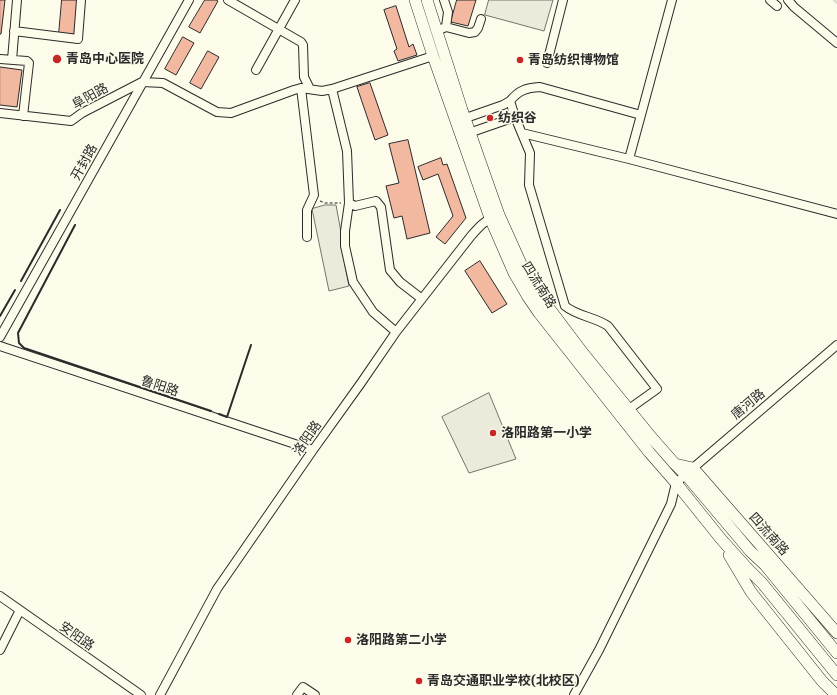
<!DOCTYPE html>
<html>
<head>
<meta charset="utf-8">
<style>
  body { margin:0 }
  canvas { display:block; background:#fdfbea }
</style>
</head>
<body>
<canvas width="837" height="695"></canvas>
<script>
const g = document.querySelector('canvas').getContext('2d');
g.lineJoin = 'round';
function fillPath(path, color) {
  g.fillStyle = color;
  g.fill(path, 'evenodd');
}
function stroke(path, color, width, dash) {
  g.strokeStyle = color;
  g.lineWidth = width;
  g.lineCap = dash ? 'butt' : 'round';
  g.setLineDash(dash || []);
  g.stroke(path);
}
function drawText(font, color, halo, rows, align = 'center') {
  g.font = font + ' "Exo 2","Noto Sans SC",sans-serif';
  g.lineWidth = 3;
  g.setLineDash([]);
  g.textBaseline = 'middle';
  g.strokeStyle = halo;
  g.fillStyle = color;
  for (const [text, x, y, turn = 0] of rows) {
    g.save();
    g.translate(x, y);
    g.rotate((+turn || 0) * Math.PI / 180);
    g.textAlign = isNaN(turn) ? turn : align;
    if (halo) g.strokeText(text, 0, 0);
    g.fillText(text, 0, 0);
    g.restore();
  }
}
const green = new Path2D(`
  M489,393L516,459L469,473L442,417Z`);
const parking = new Path2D(`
  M489,0H553L544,31L485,15Z
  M325,205H336L341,232V244L349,286L329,291L312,209Z`);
const stream = new Path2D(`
  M834,0L837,3`);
const building = new Path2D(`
  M0,0H5L1,34H0Z
  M62,0H79L76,35L59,34Z
  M205,0H216L218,1L200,33L189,27Z
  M457,0H476L468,26L451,22Z
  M396,6L409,47L413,44L417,55L398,61L394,51L397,49L384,10Z
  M183,37L194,43L176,75L165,69Z
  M208,51L219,57L201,89L190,83Z
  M0,67L22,70L17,107L0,105Z
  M370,83L388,135L375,140L357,87Z
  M408,140L430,233L407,239L402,216L394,218L386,186L399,183L389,144Z
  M441,158L443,165L447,164L466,218L445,244L436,237L453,216L438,174L423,180L418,167Z
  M480,261L507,304L492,313L465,271Z`);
const path = new Path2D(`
  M320,201L325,203H341`);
const minor = new Path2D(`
  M228,0L301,42L303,45L304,77L310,89
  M444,0L448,12L446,27
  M770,0L777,6
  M788,0L794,7L837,43
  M14,31L78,39L81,0
  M436,31L446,27L469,33L475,32L478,28L481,19
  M0,59L27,61L29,63L23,116
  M12,60L17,0
  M547,63L563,0
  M256,70L295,0
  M301,88L314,195L307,210V237
  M332,89L347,151L349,203L345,231V246L353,282L373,312L396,332
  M0,113L71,121L82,113L142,82L163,83L217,112L231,113L294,90L301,88L322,91L332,89L433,56
  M460,120L503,105L510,101
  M522,133L629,159L837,214
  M466,134L515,117
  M629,159L641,115
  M349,203L355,206L376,201L381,207L390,270L400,282L422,299
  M0,337L189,0
  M0,346L313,450
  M629,409L657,389L608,326C595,317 577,316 565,306L529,185L530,153L515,117L510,101C519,90 526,88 540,87L641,115L672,0
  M0,596L141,695
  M0,650L20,610
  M160,695L217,589L313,450L361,383L396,332L471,236C478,228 485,220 495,216
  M297,695L303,687L315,695
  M574,695L599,650L671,504L676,483L693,468L837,345`);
const major = new Path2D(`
  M415,0L433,56L490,218L514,273L528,297L539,313L649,452L676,483L721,539L747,568L762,583L837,675
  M427,0L462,110L499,215L522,266L537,292L583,353L652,438L674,463L686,475L750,551L765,565L837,653
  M675,464L693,468L837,633
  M729,555L751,592L822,681L836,695`);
const wall = new Path2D(`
  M75,225L18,333L19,343L24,348L211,411
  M21,281L60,210
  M0,316L15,290
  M219,414L227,417L251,345`);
const markers = [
  [57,59,5,"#c62828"],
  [520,60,4,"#c62828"],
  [490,118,4,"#c62828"],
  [493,433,4,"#c62828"],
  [348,640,4,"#c62828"],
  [419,681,4,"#c62828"]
];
const poiNames = [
  ["青岛中心医院",66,59],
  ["青岛纺织博物馆",528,60],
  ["纺织谷",498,118],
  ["洛阳路第一小学",501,433],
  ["洛阳路第二小学",356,640],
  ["青岛交通职业学校(北校区)",427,681]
];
const streetNames = [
  ["阜阳路",90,96,-29],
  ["开封路",84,162,-61],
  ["四流南路",539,285,58],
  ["鲁阳路",160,386,18],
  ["唐河路",748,404,-40],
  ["洛阳路",307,438,-55],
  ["四流南路",769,534,48],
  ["安阳路",77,636,35]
];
fillPath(green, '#ecebdb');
stroke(green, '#74746e', 1);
fillPath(parking, '#eceadb');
stroke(parking, '#74746e', 1);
stroke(stream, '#d8d7c9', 2);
fillPath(building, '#f2b8a0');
stroke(building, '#2b2b2b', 1);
stroke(minor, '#2b2b2b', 10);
stroke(major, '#2b2b2b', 12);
stroke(path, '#6a6964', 1.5, [3, 2]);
stroke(minor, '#fdfbea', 8);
stroke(major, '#fdfbea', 11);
stroke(wall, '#2b2b2b', 2);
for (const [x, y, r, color] of markers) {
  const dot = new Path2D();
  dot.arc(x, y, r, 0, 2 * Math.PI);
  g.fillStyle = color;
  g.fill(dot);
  stroke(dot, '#fdfbea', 1.5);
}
drawText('bold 13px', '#2b2b2b', '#fdfbea', poiNames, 'left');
drawText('13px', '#2b2b2b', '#fdfbea', streetNames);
</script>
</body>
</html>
